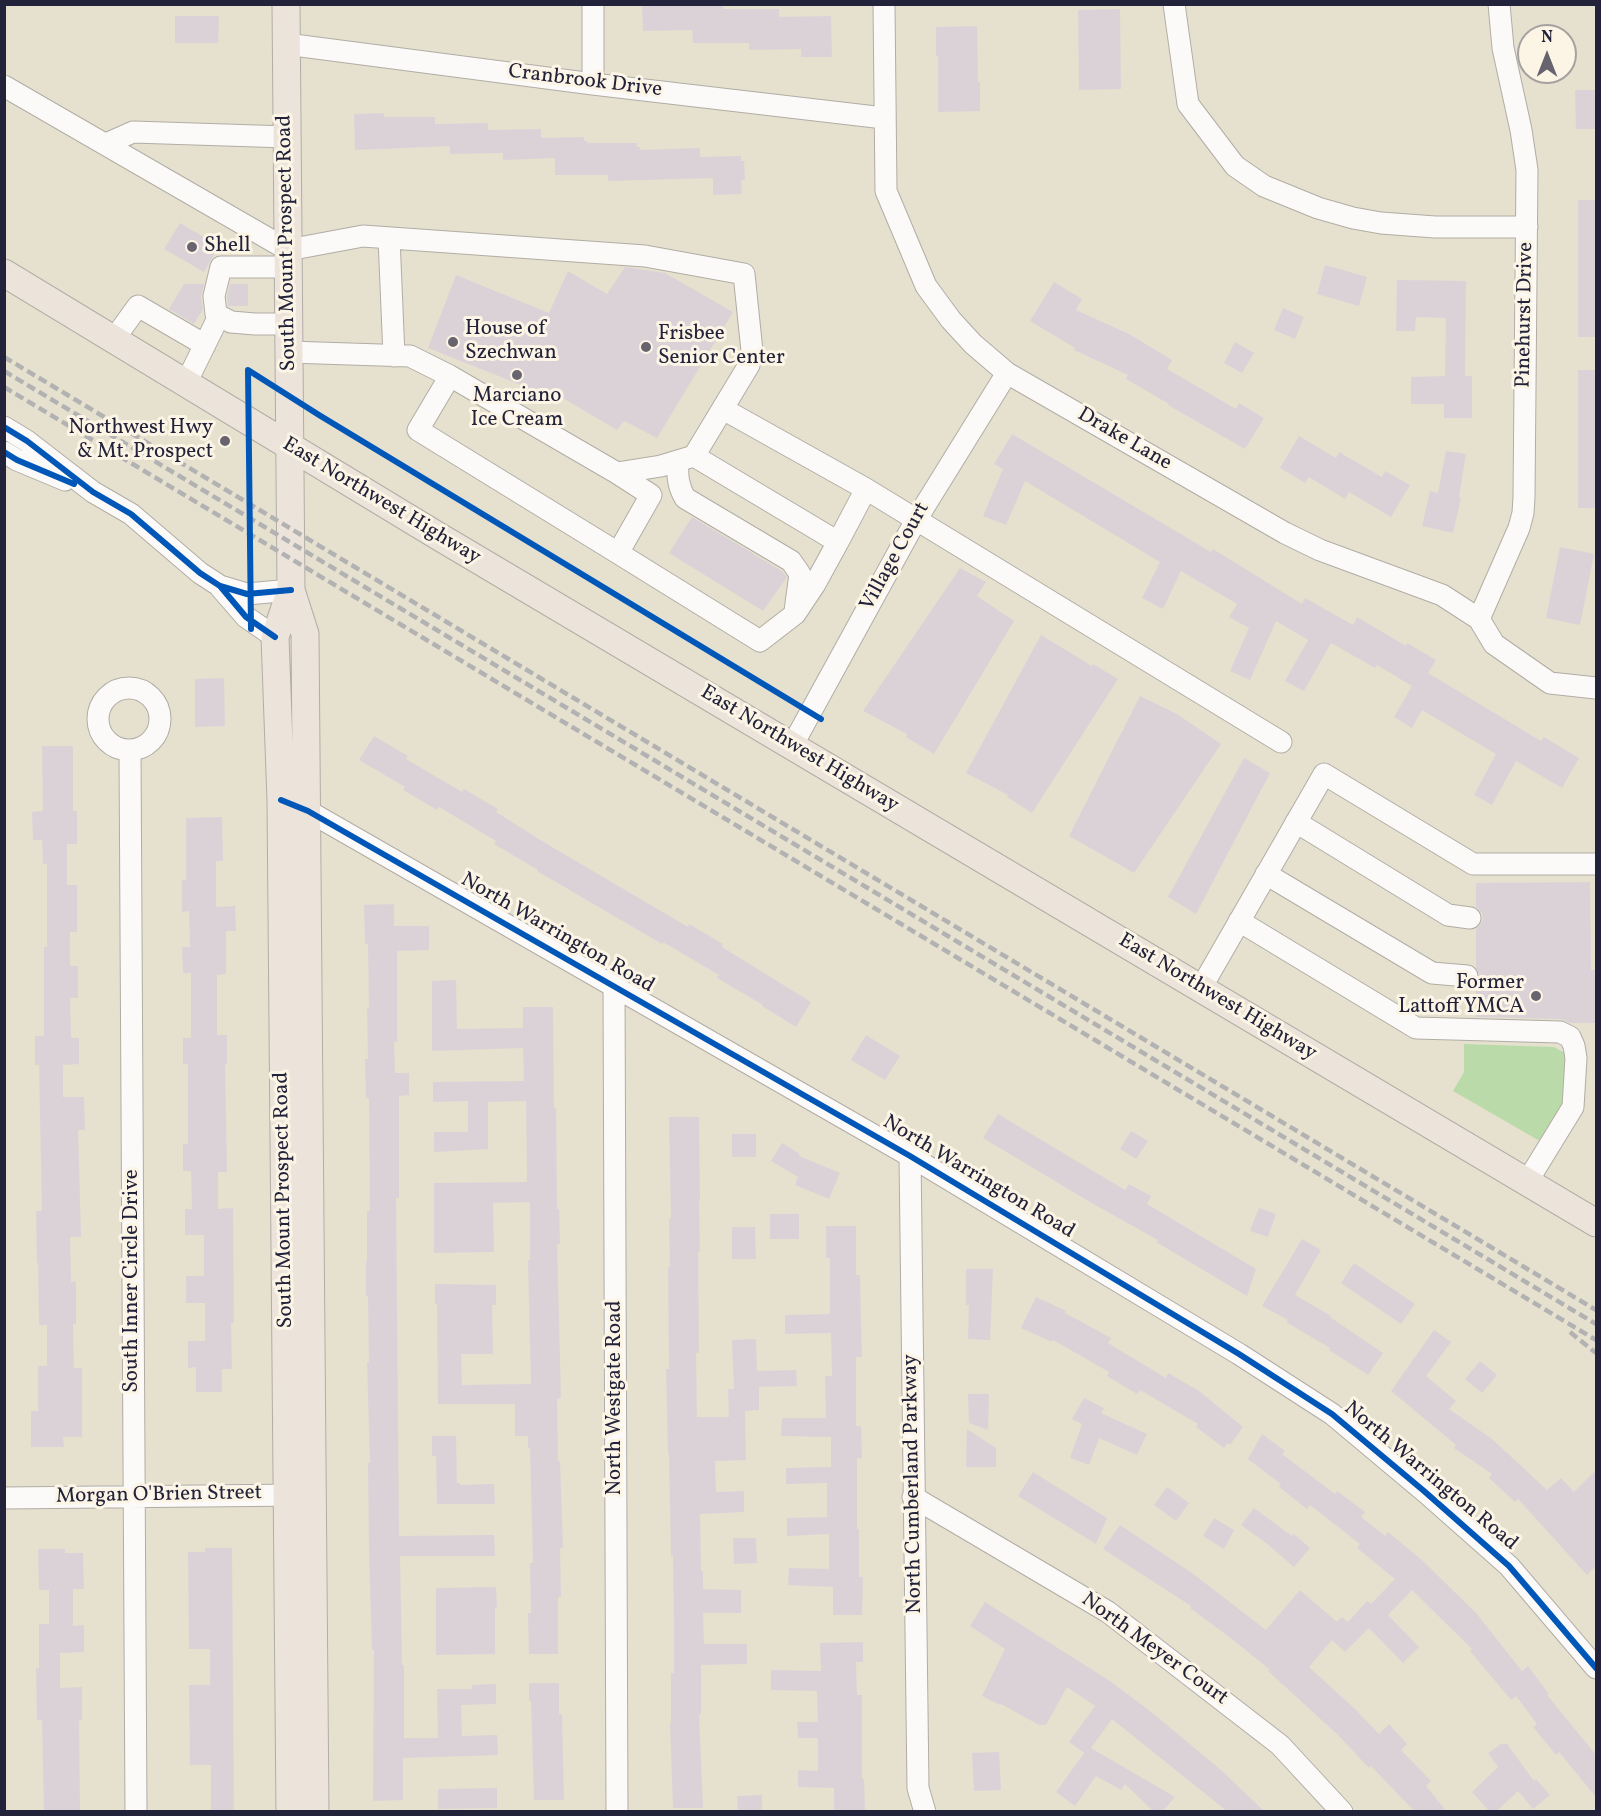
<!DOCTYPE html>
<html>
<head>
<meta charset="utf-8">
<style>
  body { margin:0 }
  #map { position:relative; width:1601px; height:1816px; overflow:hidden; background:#e6e0cf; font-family:Vollkorn,serif }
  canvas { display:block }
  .frame { position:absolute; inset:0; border:6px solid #22223b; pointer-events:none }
  .north { position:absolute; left:1517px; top:24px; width:60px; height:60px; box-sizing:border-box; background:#fcf5e5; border:2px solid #a5a1a1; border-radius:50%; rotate:0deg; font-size:16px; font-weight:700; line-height:24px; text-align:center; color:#22223b }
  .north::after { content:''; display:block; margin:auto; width:21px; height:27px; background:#67646f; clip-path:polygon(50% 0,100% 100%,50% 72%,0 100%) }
</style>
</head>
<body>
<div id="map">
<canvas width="1601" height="1816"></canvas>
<div class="frame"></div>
<div class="north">N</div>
</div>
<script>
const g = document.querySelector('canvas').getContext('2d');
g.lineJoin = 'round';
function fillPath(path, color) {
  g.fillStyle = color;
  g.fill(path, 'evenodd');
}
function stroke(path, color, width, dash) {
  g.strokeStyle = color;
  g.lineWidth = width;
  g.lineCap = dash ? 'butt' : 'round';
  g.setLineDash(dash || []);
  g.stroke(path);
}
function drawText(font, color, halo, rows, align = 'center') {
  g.font = font + ' Vollkorn,serif';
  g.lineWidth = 6;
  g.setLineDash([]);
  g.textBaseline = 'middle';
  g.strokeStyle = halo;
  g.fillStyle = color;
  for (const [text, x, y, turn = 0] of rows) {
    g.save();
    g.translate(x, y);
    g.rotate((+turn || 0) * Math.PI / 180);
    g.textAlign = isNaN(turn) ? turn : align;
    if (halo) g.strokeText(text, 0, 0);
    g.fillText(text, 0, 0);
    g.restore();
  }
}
const green = new Path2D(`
  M1464,1044L1554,1047L1570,1056L1568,1106L1552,1135L1538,1140L1453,1091L1464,1072Z`);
const building = new Path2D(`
  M642,4H723V9H779V17L831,16L832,57H801V49L749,50V43H693L692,30L643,31Z
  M1120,9L1121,89L1079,90L1078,10Z
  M175,16H219L218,43H175Z
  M977,26L978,82H980V111L938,112V56H936V27Z
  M1575,90H1596V129H1576Z
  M384,113V117H435V124L488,123V130L541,129V138L584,137V141H587V143H637V147H640V150L700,148V157L741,156V161H744L745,180H741L742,194L713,195V178L608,181V175H555V158L503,160V153L450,154V146L355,150L354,114Z
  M1578,200H1596V337H1578Z
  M180,223L219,246L204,272L164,249Z
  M1325,265L1367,277L1359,306L1317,294Z
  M625,267L665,273L733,312L657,438L624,421L617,430L556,394L554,398L428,348L456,275L549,313L568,271L607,294Z
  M1397,280L1466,281L1465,376H1472V418H1444V404H1411V377L1445,376L1446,318L1416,317L1415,331H1396Z
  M1054,282L1082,299L1076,310L1129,334L1172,360L1167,369L1236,409L1239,403L1264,418L1245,449L1168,405L1169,404L1126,379L1128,375L1074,350L1075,348L1030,321Z
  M184,284H204L201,297L203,309L194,324L169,309Z
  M230,284H248V306H228L227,297Z
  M1283,308L1304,317L1295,339L1274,330Z
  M1235,342L1254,353L1242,373L1224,363Z
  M1578,370H1596V508H1578Z
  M1012,434L1211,552L1213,549L1302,604L1305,598L1353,625L1357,617L1406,646L1407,643L1436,660L1428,673L1541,741L1544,737L1579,758L1562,788L1516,761L1492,805L1474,795L1496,754L1422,710L1412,728L1394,717L1412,686L1377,665L1375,668L1331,643L1304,691L1285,681L1308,640L1276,621L1250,680L1230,671L1249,628L1229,617L1237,604L1181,571L1163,609L1142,598L1160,562L1025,481L1006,525L983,516L1003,469L994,464Z
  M1299,436L1336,458L1339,452L1382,477L1385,471L1410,485L1391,517L1349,492L1345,499L1309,477L1305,483L1280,468Z
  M1446,451L1466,454L1459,497L1461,498L1453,533L1422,526L1430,491L1438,493Z
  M692,517L782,571L787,577L763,611L669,553Z
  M1560,547L1594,554L1580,625L1546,618Z
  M960,568L986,582L977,596L1014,621L934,754L906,737L907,734L863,711Z
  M1041,635L1092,666L1093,664L1118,679L1032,813L1007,797L1008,795L966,773Z
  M224,678L225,726L195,727V679Z
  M1140,696L1177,714L1221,744L1134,873L1069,836Z
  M374,736L408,756L406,759L462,792L464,789L498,809L496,812L542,841L688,927L689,924L723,944L722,947L811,1002L796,1027L762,1006L763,1005L717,978L719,975L663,942L662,944L537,871L538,870L494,844L496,841L439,807L437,810L403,790L405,787L359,760Z
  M42,746H73V811H77V844H67V885H77V932H70V966H78V998H70L71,1038H79V1064L63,1065V1097H84L85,1130H78L81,1237H70L71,1282L76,1281V1324H73L74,1368H82V1437H63L64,1447H31V1411H38V1366H47V1325H39L38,1263H37L36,1211H42L39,1065H35V1036H44V947H47V864H43L42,840H33L32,812L43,811Z
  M1244,758L1270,773L1196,914L1168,897Z
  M222,817L223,861H216V907L235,906L236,931H226V974L217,975V1035H227V1064H225L227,1172H218V1209L233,1208L234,1323H231L232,1369H222V1392H196V1367L188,1368V1341H205V1303H186V1276H204V1235H185V1209H192L191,1171H183V1144H188V1064H183V1038H191V973H183L182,947H190L189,911L182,912V880H186V818Z
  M1590,882L1591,970H1596V1023H1571L1560,1019L1476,1017V984L1480,976L1476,968V929L1480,925L1483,919L1482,913L1476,907V883Z
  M394,904V926H429V950L397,951V1042H394L395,1073H409V1095L399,1096V1198H396L399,1536L494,1535L495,1556H400L402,1665H404V1738H438L437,1689H472V1685L496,1684V1704L461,1705L462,1736L497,1735L498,1755L403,1758V1800L373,1801L374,1650H372L369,1549L368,1463H370L367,1362H369L368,1296H366V1261H367V1211H370L369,1098H366L365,1059H368L367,1008H369L368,944H365L364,905Z
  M456,980L457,1029L523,1028V1007H553L554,1108H556L557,1209H559L560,1244H557L561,1398L557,1399L558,1461H560L563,1548H560L561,1597H558V1654H529L528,1613H531L530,1563H533L530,1448H528V1436H515V1404H438L437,1304H435V1284L496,1285V1305H492L493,1354H461L462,1385L531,1384L528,1260H530V1202L493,1203L494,1252L434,1253V1183L527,1182L526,1101L488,1102V1149L434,1152V1132H468V1101L433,1102V1082L524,1081L523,1048L432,1051V981Z
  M866,1035L900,1056L885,1080L851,1060Z
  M998,1114L1125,1190L1129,1184L1151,1196L1147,1204L1256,1269L1247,1296L1156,1242L1158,1240L1095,1205L983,1138Z
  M669,1117H699L700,1201H699L700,1252H698L699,1353H696L697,1417H729L728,1389H734L732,1340L756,1339L757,1371L796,1370L797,1386L759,1387V1410L745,1411L746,1460L715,1461L716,1492L744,1491V1512L700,1514L701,1571H703V1589L741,1590V1613H703L704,1644H747V1664L701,1665V1714H699L703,1808H673L670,1723H671V1673H674V1622L673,1556H671L669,1454H668L666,1369H669L668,1267H670L669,1218H671Z
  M1131,1131L1148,1141L1136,1159L1120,1149Z
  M732,1134H756V1157H732Z
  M782,1143L800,1154L799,1156L840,1173L829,1199L795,1185L798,1177L771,1161Z
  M1259,1208L1276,1214L1268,1237L1250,1231Z
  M770,1214H799V1239H770Z
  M826,1226H856V1275H860L861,1325L862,1357H856V1426H861L862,1458H857V1529H859V1577H863L862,1615H833V1587L788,1585L789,1568L829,1569V1534L787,1536V1518L827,1517V1483L786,1484V1468L831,1467V1437L781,1436L782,1418H826L825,1376H832L831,1333L785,1334V1315L830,1314V1258H826Z
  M732,1227H755L756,1259H732Z
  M1302,1239L1321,1250L1295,1295L1331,1316L1330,1317L1383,1353L1368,1375L1329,1350L1330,1348L1286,1322L1288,1320L1262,1306Z
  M1354,1263L1415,1304L1401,1324L1341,1283Z
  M966,1269H993L990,1340L968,1339L969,1305H966Z
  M1036,1297L1066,1311L1065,1313L1111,1338L1108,1343L1166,1378L1168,1373L1199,1391L1243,1427L1230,1445L1228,1443L1224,1448L1196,1427L1198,1424L1140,1390L1137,1394L1107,1376L1109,1372L1053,1340L1052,1342L1021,1328Z
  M1434,1330L1451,1342L1426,1376L1456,1401L1449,1409L1492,1439L1547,1490L1561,1478L1574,1492L1596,1470V1566L1587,1575L1518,1499L1515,1502L1489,1478L1492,1474L1454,1448L1456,1445L1391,1391Z
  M1480,1361L1497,1375L1482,1393L1465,1379Z
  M968,1394H989L988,1430L969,1423Z
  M1084,1398L1104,1408L1101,1413L1147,1434L1137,1455L1099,1438L1089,1465L1070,1458L1082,1424L1072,1419Z
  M967,1429L996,1448V1467H966Z
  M1262,1434L1285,1451L1282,1454L1335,1494L1337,1491L1365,1512L1361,1517L1385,1536L1388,1532L1423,1561L1476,1613L1522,1671L1528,1666L1549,1694L1547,1695L1596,1755V1797L1559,1752L1556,1755L1533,1727L1537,1724L1516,1696L1511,1700L1470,1651L1472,1649L1412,1590L1388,1615L1419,1647L1403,1663L1369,1628L1345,1652L1332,1640L1309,1667L1356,1710L1379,1734L1389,1724L1407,1744L1401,1750L1431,1781L1426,1786L1447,1812H1415L1371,1766L1369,1768L1338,1735L1268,1671L1270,1670L1232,1639L1190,1608L1191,1606L1103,1549L1120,1525L1192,1573L1266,1630L1300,1590L1337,1622L1342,1617L1348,1622L1367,1601L1371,1604L1395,1579L1357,1548L1360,1544L1310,1505L1307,1509L1279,1487L1281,1484L1248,1459Z
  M432,1436H456L457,1483H460V1485L494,1484L495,1504H437L436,1456H432Z
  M1033,1472L1107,1518L1096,1544L1018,1496Z
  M1167,1487L1189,1503L1176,1521L1154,1505Z
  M1254,1508L1292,1536L1294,1534L1310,1548L1294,1567L1266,1543L1241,1525Z
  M1214,1518L1234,1530L1224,1549L1203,1536Z
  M733,1538H756L757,1563L734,1564Z
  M205,1548H232L234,1812H211V1765H190L189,1685H210V1649H189L188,1552H205Z
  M38,1549H65V1553H83L84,1589H73V1626L84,1625V1652L60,1653V1688L82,1687V1720H79L80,1812H44L42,1720H37L36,1668H39V1624H49V1590H39Z
  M496,1587L497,1608H495V1654L436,1655V1588Z
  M985,1602L1110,1681L1150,1711L1221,1770L1265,1812H1228L1112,1719L1091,1748L1175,1797L1162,1812H1154L1125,1784L1121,1790L1096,1776L1075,1806L1056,1792L1084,1753L1069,1742L1095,1706L1067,1687L1046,1725H1039L1001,1704L1000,1705L982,1696L1005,1649L970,1626Z
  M863,1642V1662H856L857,1695H862V1779H864L865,1812H834V1788L798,1787V1770L818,1771V1738H798L797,1722H818L817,1691L771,1690V1670L821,1671L820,1643Z
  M529,1683H559V1714H562L564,1800H534L531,1701H529Z
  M1501,1744H1507L1534,1781L1536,1779L1550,1795L1533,1809L1518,1791L1496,1812H1490L1472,1792L1498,1767L1488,1753Z
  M999,1752L1001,1790L974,1791L972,1753Z
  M497,1788V1808L438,1809V1789Z
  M762,1795V1812H738L737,1796Z`);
const minor = new Path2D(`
  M593,4V84
  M884,4L886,191L926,286L951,320L973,344L1007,373L1285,533L1320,550L1442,595L1479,619L1494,644L1550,683L1596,688
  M1174,4L1188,104L1235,166L1264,186L1318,208L1353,218L1381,223L1435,227H1527
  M286,44L593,84L884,118
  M4,86L288,250L363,236L645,256L744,274L752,351L749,365L694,456L661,466L617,473L450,376L410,356L289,352
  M106,144L133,132L287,137
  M389,238L394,356
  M288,267H221L214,296L216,314L231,322L255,324H289
  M114,339L138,306L205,345
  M450,376L418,430L618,553L651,495L617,473
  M186,383L219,316
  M4,427L27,441L93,492L131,514L200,573L220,586L247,594L291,590
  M4,452L17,460L65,480
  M694,456L838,542L866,489L723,409
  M678,461C677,475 678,486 685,498L791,561L800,574L795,611
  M866,489L1281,742
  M618,553L760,641L795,614L815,584L838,542
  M220,587L246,617L275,637
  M1479,619L1519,528L1523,513L1524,497L1527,170L1521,130L1503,48L1499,4
  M98 719a31 31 0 1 1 62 0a31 31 0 1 1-62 0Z
  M792,746L916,520L1007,373
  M130,751L136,1812
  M294,805L308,811L910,1156L1239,1354L1332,1414L1424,1491L1509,1566L1596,1668
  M1296,822L1448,915L1470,918
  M1266,874L1432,973L1467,976
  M1239,921L1416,1028L1560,1032L1570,1037L1574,1046L1576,1058L1573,1107L1527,1182
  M614,985L617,1812
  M1201,988L1324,774L1473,864H1596
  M910,1156L918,1788L925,1812
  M913,1497L1108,1612L1280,1745L1342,1812
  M4,1498L300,1495`);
const major = new Path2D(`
  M286,4L291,590L305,634L315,1812
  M4,273L438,536L1596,1223
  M290,1812L281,800L275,637L291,590`);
const rail = new Path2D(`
  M4,357L1596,1310
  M4,371L1596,1324
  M4,387L1596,1340
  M1570,1332L1596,1353`);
const cycleway = new Path2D(`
  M4,427L27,441L93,492L131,514L200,573L220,586L247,594L291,590
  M4,452L17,460L74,484
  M220,586L246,617L275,637
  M251,629L248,370L319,415L821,719
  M281,800L308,811L910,1156L1239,1354L1332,1414L1424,1491L1509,1566L1596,1668`);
const markers = [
  [192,247,6,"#67646f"],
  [453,342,6,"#67646f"],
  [646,347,6,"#67646f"],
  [517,375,6,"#67646f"],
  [225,441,6,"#67646f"],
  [1536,996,6,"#67646f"]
];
const streetNames = [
  ["Cranbrook Drive",585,82,7],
  ["South Mount Prospect Road",288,243,-91],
  ["Pinehurst Drive",1526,315,-89],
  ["Drake Lane",1124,440,30],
  ["East Northwest Highway",381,502,31],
  ["Village Court",896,557,-61],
  ["East Northwest Highway",799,750,31],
  ["North Warrington Road",557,934,30],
  ["East Northwest Highway",1217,998,31],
  ["North Warrington Road",978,1178,31],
  ["South Mount Prospect Road",285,1200,-91],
  ["South Inner Circle Drive",133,1281,-90],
  ["North Westgate Road",616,1398,-90],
  ["North Warrington Road",1430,1477,40],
  ["North Cumberland Parkway",914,1484,-91],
  ["Morgan O'Brien Street",159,1496,-1],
  ["North Meyer Court",1154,1650,36]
];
const poiNames = [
  ["Shell",204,247],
  ["House of",465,330],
  ["Szechwan",465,354],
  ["Frisbee",658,335],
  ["Senior Center",658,359],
  ["Marciano",517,397,"center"],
  ["Ice Cream",517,421,"center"],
  ["Northwest Hwy",213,429,"right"],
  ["& Mt. Prospect",213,453,"right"],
  ["Former",1524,984,"right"],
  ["Lattoff YMCA",1524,1008,"right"]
];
fillPath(green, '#bbdaa9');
fillPath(building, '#dbd2d8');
stroke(minor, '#b1ada5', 23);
stroke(major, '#b1ada5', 29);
stroke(minor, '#fbfaf8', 21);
stroke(major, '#ece4db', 27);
stroke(rail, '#b3b2b3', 4.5, [9, 4.5]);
stroke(cycleway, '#0057b8', 6);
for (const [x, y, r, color] of markers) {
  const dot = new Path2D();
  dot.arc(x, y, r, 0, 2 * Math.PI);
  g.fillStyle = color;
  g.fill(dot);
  stroke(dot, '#fcf5e5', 2);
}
drawText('21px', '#22223b', '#fcf5e5', streetNames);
drawText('21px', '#22223b', '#fcf5e5', poiNames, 'left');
</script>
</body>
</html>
